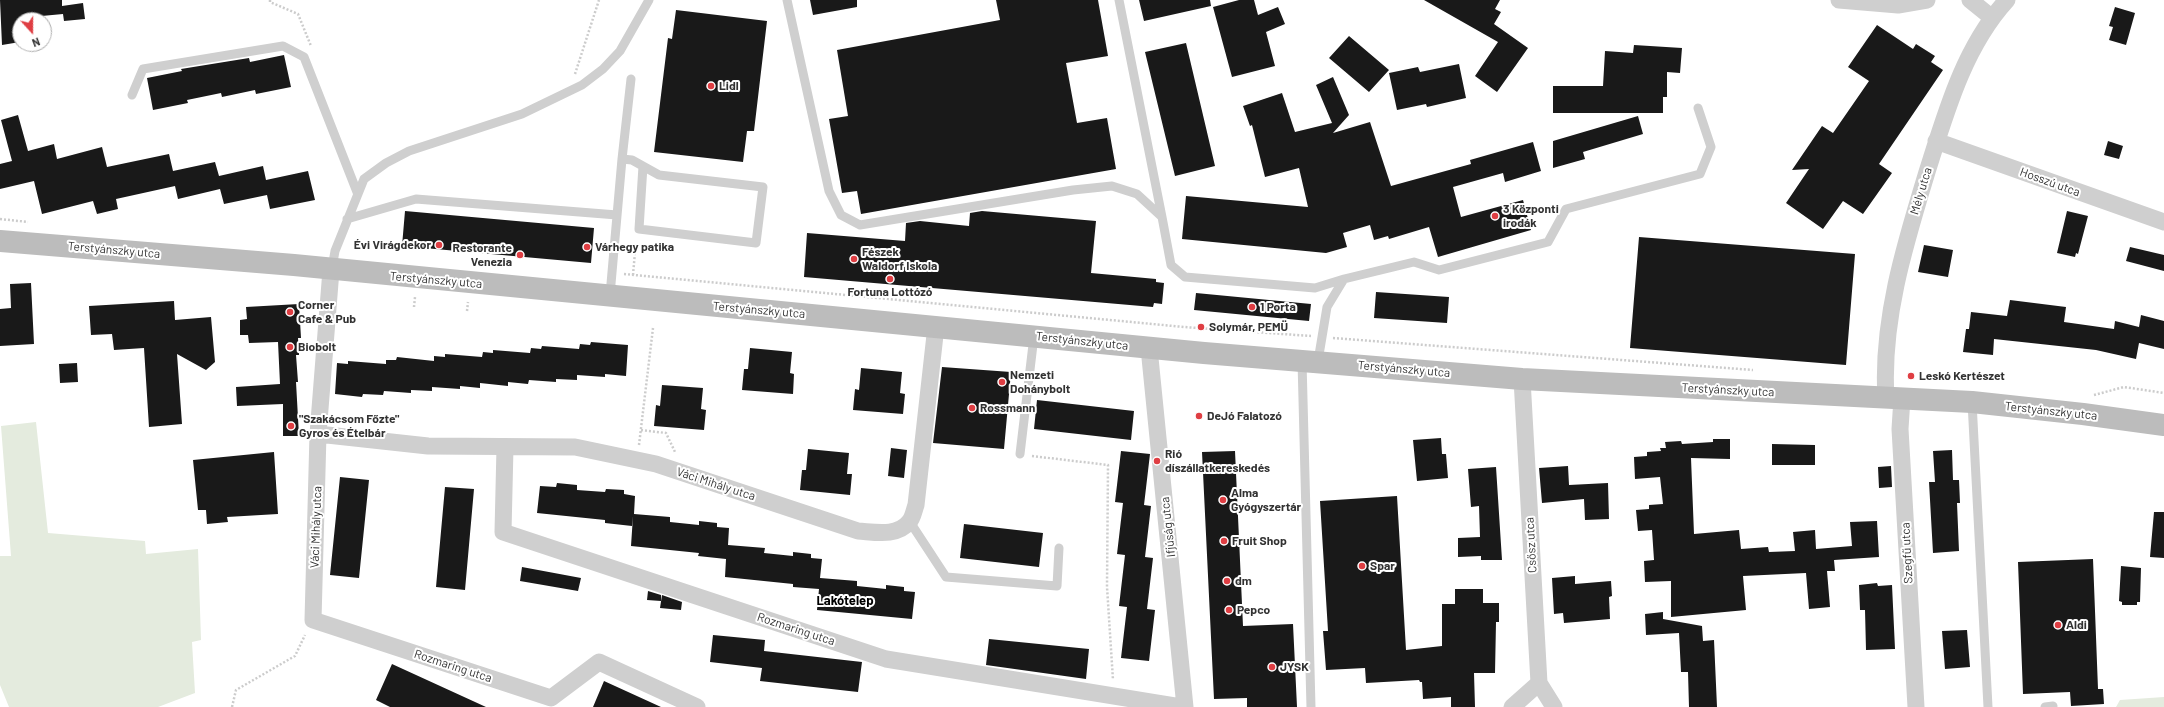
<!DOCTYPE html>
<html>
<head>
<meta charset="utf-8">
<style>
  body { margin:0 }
  #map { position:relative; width:2164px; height:707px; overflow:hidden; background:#fff; font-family:Barlow,sans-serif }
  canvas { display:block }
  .north { position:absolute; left:12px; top:12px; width:40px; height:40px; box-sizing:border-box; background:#fff; border:1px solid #adadad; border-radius:50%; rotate:159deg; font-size:11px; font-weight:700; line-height:16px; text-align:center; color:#323232 }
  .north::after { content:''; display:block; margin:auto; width:14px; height:18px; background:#df3e43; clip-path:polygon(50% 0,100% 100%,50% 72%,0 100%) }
</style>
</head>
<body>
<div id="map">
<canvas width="2164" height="707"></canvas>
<div class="north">N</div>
</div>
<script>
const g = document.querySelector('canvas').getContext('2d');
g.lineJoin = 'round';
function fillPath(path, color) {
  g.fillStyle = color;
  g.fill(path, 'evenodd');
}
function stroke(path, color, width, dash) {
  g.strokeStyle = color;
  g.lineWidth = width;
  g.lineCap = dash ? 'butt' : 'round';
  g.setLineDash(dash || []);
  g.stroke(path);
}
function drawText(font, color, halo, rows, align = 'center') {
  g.font = font + ' Barlow,sans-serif';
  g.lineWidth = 4;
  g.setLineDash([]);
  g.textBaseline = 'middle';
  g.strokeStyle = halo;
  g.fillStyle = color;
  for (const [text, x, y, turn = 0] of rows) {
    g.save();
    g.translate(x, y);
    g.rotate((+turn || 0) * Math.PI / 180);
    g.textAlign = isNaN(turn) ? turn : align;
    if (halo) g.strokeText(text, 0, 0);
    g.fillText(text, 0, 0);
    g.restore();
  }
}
const green = new Path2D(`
  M36,422L48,533L145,541L146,554L198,549L201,640L192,642L195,693L158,707H9L0,685V556H11L1,426Z
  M2164,697V707H2116L2120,700Z`);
const building = new Path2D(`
  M0,0H62V6L83,3L85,19L64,21L63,14L20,18V42L2,45Z
  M810,0H857V7L813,15Z
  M996,0H1098L1108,56L1066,63L1077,123L1107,118L1116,169L861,214L857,191L842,193L829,119L848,116L837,50L1000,20Z
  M1139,0H1210L1211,6L1144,21Z
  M1239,0H1254L1258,15L1278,7L1285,24L1266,32L1275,66L1232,77L1213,7Z
  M1424,0H1500L1495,9L1501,12L1494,24L1528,48L1497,92L1475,76L1498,42Z
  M2115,7L2135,13L2126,45L2109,40L2113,27L2109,26Z
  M676,10L767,21L754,131H747L743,162L654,152L668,38L672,39Z
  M1877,25L1913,49L1916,44L1935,56L1931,62L1943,70L1879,164L1892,173L1863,214L1843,201L1823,229L1786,203L1809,169L1792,170L1822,126L1833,133L1869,81L1848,67Z
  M1349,36L1389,70L1369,92L1329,58Z
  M1186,43L1215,166L1175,176L1145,52Z
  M1634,45L1682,48L1680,73L1667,72V97H1663V113H1553V86H1603L1605,51L1633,53Z
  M284,55L291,87L256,94L255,90L222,97L221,93L187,100L188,103L153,110L147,78L182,71L181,69L249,58L250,62Z
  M1459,64L1466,98L1427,107L1426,104L1397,110L1389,73L1418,67L1420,72Z
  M1333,77L1349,115L1333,133L1370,122L1391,186L1471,164L1470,160L1533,142L1541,171L1505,182L1503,173L1453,187L1461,217L1523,200L1531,230L1438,257L1429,227L1389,239L1388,236L1374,240L1370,225L1343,233L1347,247L1326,253L1182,239L1186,196L1308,207L1299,168L1265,177L1252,125L1250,126L1243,106L1282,93L1295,132L1332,123L1316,85Z
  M18,115L28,151L54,144L57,159L102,147L107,167L169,154L173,171L215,162L219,176L263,166L266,180L308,171L315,200L270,209L267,195L224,204L220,189L178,199L175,186L116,199L118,209L97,214L93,201L42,214L34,181L0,189V164L12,161L1,120Z
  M1638,116L1643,134L1583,152L1585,159L1553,168V141Z
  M2108,141L2123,146L2119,159L2104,155Z
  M405,211L594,228L591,263L402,246Z
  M982,211L1096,221L1091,273L1156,279V282L1164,283L1162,304L1154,303L1153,307L804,277L807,233L905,241L906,223L920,221L969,226L970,213Z
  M2067,211L2088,216L2078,254L2076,253L2075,257L2057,253Z
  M1639,237L1855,254L1846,365L1630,348Z
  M1924,245L1953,250L1948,277L1918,272Z
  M2130,247L2164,255V271L2126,261Z
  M31,283L34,344L0,346V309L11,308L10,284Z
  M1376,292L1449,297L1447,323L1374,318Z
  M1196,293L1311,304L1309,321L1194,310Z
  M2010,300L2066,307L2064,322L2114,329L2115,321L2139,327L2141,315L2164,321V349L2139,343L2136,359L2096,350L1994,339L1993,355L1963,352L1966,329H1969L1971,312L2007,316Z
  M174,301L175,320L211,317L215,362L206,370L177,354L182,424L149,427L144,348L114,350L112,334L91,335L89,306Z
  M299,304L301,338H298L299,355H296L298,382H296L299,436H283V404L237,406L236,387L280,384L278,342L249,343L248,335H240V320L247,319L246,307Z
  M591,342L628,345L626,376L605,374V377L577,375V380L556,379V382L529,380L528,384L508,382V386L480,383V388L460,386V389L432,387V391L411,390V393L384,391L383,395L363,394L362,397L335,394L337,363L348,364V361L386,364V360H396L397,357L434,361V356L445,357V354L482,357L483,352L493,353V350L530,353L531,348L541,349L542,346L579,349L580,344L590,345Z
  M750,348L792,352L790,373L794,374L793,394L742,390L744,369H748Z
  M77,363L78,382L60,383L59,364Z
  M942,367L1011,372L1004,449L933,443Z
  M861,368L902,372L900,393L905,394L903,414L853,410L855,389L859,390Z
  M662,385L703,388L701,409L706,410L704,430L654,426L656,405L660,406Z
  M1037,400L1134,411L1131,440L1034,429Z
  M1441,438L1442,454H1446L1448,478L1417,481L1413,440Z
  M1713,439H1730V459L1691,458L1694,534L1739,530L1741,549L1768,547L1769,552L1795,551L1793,532L1815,530L1816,549L1852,546L1850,522L1877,521L1879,557L1834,560L1835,571H1827L1830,607L1809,609L1806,573L1743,576L1746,610L1671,617V581L1645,582L1644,561L1654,560L1652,530L1638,531L1636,510L1649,509V505L1663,504L1660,477L1635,479L1634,457L1647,456V452L1661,451L1660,448H1666L1665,442L1681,441L1682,444L1713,442Z
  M1772,444L1815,445V465H1772Z
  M891,448L907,450L904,478L888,476Z
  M808,449L849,453L847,474H852L850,495L800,490L802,470H806Z
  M1952,450L1953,480H1959L1960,503H1957L1959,551L1933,553L1929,482H1935L1933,451Z
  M1121,451L1150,454L1144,505L1151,506L1145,557L1153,558L1147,609L1155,610L1149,661L1121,658L1127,607L1119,606L1125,555L1117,554L1123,503L1115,502Z
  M1235,451L1243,626L1293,624L1297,707H1247V698L1214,699L1202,452Z
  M274,452L278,514L227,517L228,522L207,524L206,510H198L193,460Z
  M1568,466L1569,485L1608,483L1609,519L1585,520L1584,499L1542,503L1539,468Z
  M1891,466L1892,487L1879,488L1878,467Z
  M1496,467L1502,560H1481V556L1458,557V538L1480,537L1479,506L1471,507L1468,469Z
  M340,477L369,480L359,578L330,575Z
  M557,483L577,485V490L605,492L606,489L624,490V494L635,496L634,514L670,517V522L699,525V521L717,523V527L729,528L728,545L765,548L764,553L793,556V552L811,554V558L822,559L820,578L857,581V586L886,589V585L904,587V591L915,592L912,619L817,610L819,589L793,587V584L725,577L726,559L698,556L699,553L631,546L633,516L632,526L605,523V520L537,513L540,486L556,487Z
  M445,487L474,489L465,590L436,587Z
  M1397,496L1406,650L1442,646V604H1455V589H1483V603H1499V622H1496L1495,673H1474L1475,707H1451V697L1423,699L1422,682H1420L1419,680L1366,683L1365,668L1326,670L1323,631H1328L1320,501Z
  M2154,512H2164V558L2150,557Z
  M964,524L1043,533L1039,567L960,558Z
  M2093,559L2098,689H2103L2104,704L2071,706L2070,692L2023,694L2018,562Z
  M2121,566L2141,568L2140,602H2137V605H2122V602L2119,601Z
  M522,567L581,578L578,591L520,581Z
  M1575,576V584L1611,581L1612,596L1609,597L1610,619L1564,623L1563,613L1554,614L1552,578Z
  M1877,583L1878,586L1892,585L1895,649L1866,650L1865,610H1860L1859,585Z
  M648,591L661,595V601L647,600Z
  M662,595L682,602L681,610L660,608Z
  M1663,612V619L1702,626L1703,641L1714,640L1717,707H1689L1688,672H1681L1679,633L1646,635L1645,614Z
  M1967,630L1970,667L1945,669L1942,631Z
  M713,635L765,640L764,651L862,662L858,692L760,681L762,668L710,662Z
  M989,639L1089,649L1086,679L986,665Z
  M392,664L486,707H390L376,700Z
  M604,681L661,707H593Z`);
const path = new Path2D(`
  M270,0V2L298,14L311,46
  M575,74L599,0
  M0,219L28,222
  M624,274L1184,327L1311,336
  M633,275L635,252
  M414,307L415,297
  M467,311L468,302
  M1333,338L1753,370
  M2094,395L2124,387L2164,393
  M641,430L666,433L675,452
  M639,445L653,328
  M1032,456L1108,465L1107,587L1113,680
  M232,707L236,690L295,656L305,635`);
const lane = new Path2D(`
  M787,0L829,191L841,215L860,225L1073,190L1112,186L1137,194L1162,217L1171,265L1185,277L1315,288L1344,279L1414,262L1439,270L1548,242L1566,209L1700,174L1711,147L1698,108
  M1119,0L1162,217
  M132,95L143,69L283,46L304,57L357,192
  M622,159L631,79
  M347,219L416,199L617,215
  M332,268L335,251L364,179L386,163L409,151L522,114L582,85L603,69L620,51L649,0
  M610,295L622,159L632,160L659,175L763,187L756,243L639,229L643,166
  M1302,361L1311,707
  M1318,361L1327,307L1344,279
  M1972,402L1988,707
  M1020,454L1034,336
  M910,522L946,577L1057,586L1059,548
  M2045,707L2053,706`);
const street = new Path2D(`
  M1839,0L1898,5L1927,0
  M1970,0L1991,17
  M1936,141L2164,222
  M331,270L318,434L313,620L551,698L599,662L697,707
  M1149,348L1185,707
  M1522,379L1539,683L1554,707
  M1886,398C1881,321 1905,244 1927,172C1946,112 1964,47 2007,0
  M1902,398L1900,429L1916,707
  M318,434L428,446L575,447L656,464L858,531C875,532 897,537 909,522C913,518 914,510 916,505L936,326
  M505,447L503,532L886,659L1181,707
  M1512,707L1539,683`);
const secondary = new Path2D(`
  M0,241L294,265L1204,353L1522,379L1972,402L2083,414L2164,425`);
const markers = [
  [711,86,4,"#df3e43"],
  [1495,216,4,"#df3e43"],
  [439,245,4,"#df3e43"],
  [587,247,4,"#df3e43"],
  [520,255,4,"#df3e43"],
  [854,259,4,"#df3e43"],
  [890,279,4,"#df3e43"],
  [1252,307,4,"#df3e43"],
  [290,312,4,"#df3e43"],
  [1201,327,4,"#df3e43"],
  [290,347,4,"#df3e43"],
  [1911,376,4,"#df3e43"],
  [1002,382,4,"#df3e43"],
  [972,408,4,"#df3e43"],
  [1199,416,4,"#df3e43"],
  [291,426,4,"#df3e43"],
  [1157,461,4,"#df3e43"],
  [1223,500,4,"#df3e43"],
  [1224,541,4,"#df3e43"],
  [1362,566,4,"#df3e43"],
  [1227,581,4,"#df3e43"],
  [1229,610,4,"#df3e43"],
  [2058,625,4,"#df3e43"],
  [1272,667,4,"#df3e43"]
];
const poiNames = [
  ["Lidl",719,86],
  ["3 Központi",1503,209],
  ["irodák",1503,223],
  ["Évi Virágdekor",431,245,"right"],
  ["Várhegy patika",595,247],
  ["Restorante",512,248,"right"],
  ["Venezia",512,262,"right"],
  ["Fészek",862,252],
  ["Waldorf Iskola",862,266],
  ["Fortuna Lottózó",890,292,"center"],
  ["Corner",298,305],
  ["Cafe & Pub",298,319],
  ["1 Porta",1260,307],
  ["Solymár, PEMÜ",1209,327],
  ["Biobolt",298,347],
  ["Nemzeti",1010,375],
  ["Dohánybolt",1010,389],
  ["Leskó Kertészet",1919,376],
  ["Rossmann",980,408],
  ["DeJó Falatozó",1207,416],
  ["\"Szakácsom Főzte\"",299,419],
  ["Gyros és Ételbár",299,433],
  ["Rió",1165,454],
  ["díszállatkereskedés",1165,468],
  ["Alma",1231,493],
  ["Gyógyszertár",1231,507],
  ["Fruit Shop",1232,541],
  ["Spar",1370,566],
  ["dm",1235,581],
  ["Pepco",1237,610],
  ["Aldi",2066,625],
  ["JYSK",1280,667]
];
const streetNames = [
  ["Hosszú utca",2050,182,20],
  ["Mély utca",1921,191,-73],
  ["Terstyánszky utca",114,250,5],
  ["Terstyánszky utca",436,280,5],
  ["Terstyánszky utca",759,310,5],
  ["Terstyánszky utca",1082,341,6],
  ["Terstyánszky utca",1404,369,5],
  ["Terstyánszky utca",1728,390,3],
  ["Terstyánszky utca",2051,411,6],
  ["Váci Mihály utca",716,484,18],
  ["Váci Mihály utca",316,527,-88],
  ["Ifjúság utca",1168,527,-96],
  ["Csősz utca",1531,545,-93],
  ["Szegfű utca",1907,553,-93],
  ["Rozmaring utca",796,629,18],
  ["Rozmaring utca",453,666,18]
];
const neighbourhoodNames = [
  ["Lakótelep",845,601]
];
fillPath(green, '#e4ebde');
fillPath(building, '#191919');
stroke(path, '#ccc', 2.5, [2, 2]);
stroke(lane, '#cfcfcf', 9);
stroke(street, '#cfcfcf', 17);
stroke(secondary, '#bcbcbc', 22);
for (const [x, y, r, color] of markers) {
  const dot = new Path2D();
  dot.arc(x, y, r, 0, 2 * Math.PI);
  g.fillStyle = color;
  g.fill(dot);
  stroke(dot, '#fff', 1.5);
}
drawText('bold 12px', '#323232', '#fff', poiNames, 'left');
drawText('12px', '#323232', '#fff', streetNames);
drawText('bold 13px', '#000', '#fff', neighbourhoodNames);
</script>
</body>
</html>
